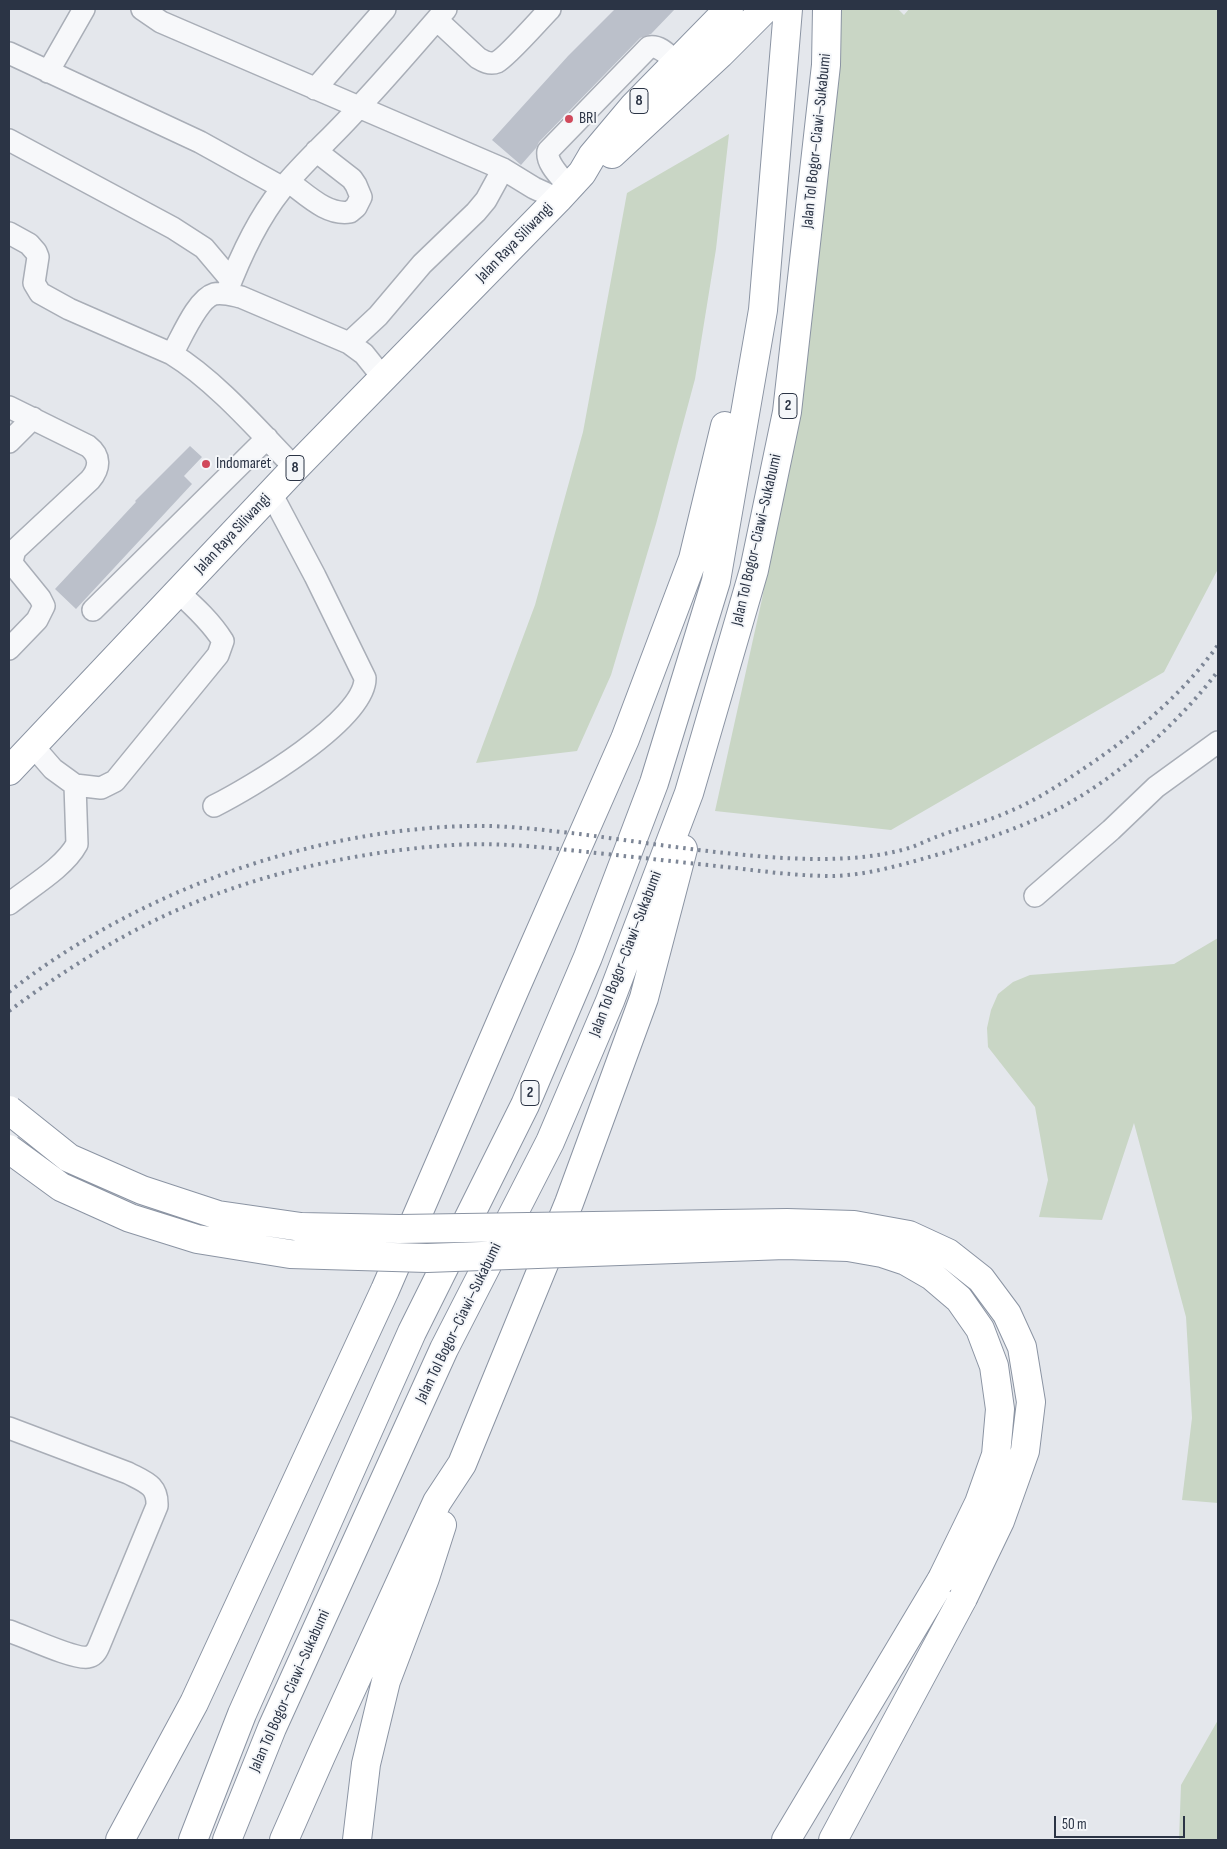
<!DOCTYPE html>
<html>
<head>
<meta charset="utf-8">
<style>
  body { margin:0 }
  #map { position:relative; width:1227px; height:1849px; overflow:hidden; background:#e4e7ec; font-family:"Sofia Sans Condensed",sans-serif }
  canvas { display:block }
  .frame { position:absolute; inset:0; border:10px solid #2b3445; pointer-events:none }
  .scale { position:absolute; left:1054px; top:1816px; width:131px; height:22px; box-sizing:border-box; border:2px solid #2b3445; border-top:0; padding-left:6px; font-size:15px; line-height:18px; white-space:nowrap; color:#2b3445; -webkit-text-stroke:4px #f4f6f9; paint-order:stroke }
</style>
</head>
<body>
<div id="map">
<canvas width="1227" height="1849"></canvas>
<div class="frame"></div>
<div class="scale">50 m</div>
</div>
<script>
const g = document.querySelector('canvas').getContext('2d');
g.lineJoin = 'round';
function fillPath(path, color) {
  g.fillStyle = color;
  g.fill(path, 'evenodd');
}
function stroke(path, color, width, dash) {
  g.strokeStyle = color;
  g.lineWidth = width;
  g.lineCap = dash ? 'butt' : 'round';
  g.setLineDash(dash || []);
  g.stroke(path);
}
function drawText(font, color, halo, rows, align = 'center') {
  g.font = font + ' "Sofia Sans Condensed",sans-serif';
  g.lineWidth = 4;
  g.setLineDash([]);
  g.textBaseline = 'middle';
  g.strokeStyle = halo;
  g.fillStyle = color;
  for (const [text, x, y, turn = 0] of rows) {
    g.save();
    g.translate(x, y);
    g.rotate((+turn || 0) * Math.PI / 180);
    g.textAlign = isNaN(turn) ? turn : align;
    if (halo) g.strokeText(text, 0, 0);
    g.fillText(text, 0, 0);
    g.restore();
  }
}
const green = new Path2D(`
  M839,9H898L904,15L909,9H1218V569L1164,672L891,830L715,811L762,599L793,428L822,231L837,69Z
  M729,134L716,249L695,379L656,524L611,675L577,751L476,763L535,605L583,432L627,193Z
  M1218,938V1503L1182,1500L1192,1418L1186,1317L1134,1123L1102,1220L1039,1217L1048,1180L1035,1107L988,1047L987,1028L991,1010L998,994L1013,982L1030,975L1174,964Z
  M1218,1720V1840H1179L1181,1785Z`);
const building = new Path2D(`
  M615,9H675L651,34L640,38L539,142L536,148L521,165L492,140L568,56Z
  M190,446L202,457L184,476L192,484L76,609L55,589L136,502L135,501Z`);
const minor = new Path2D(`
  M142,9L161,22L503,169L534,188L558,199
  M437,20L478,58C483,61 490,65 497,62C507,57 540,19 550,9
  M9,53L200,142L283,188
  M48,72L84,9
  M315,89L385,9
  M9,140L173,228L204,248L231,280
  M289,182C306,194 327,216 350,212L356,207L361,197L356,185L352,179L316,151
  M569,187C561,177 546,164 548,151L649,47C660,45 668,55 676,62
  M9,233L29,244L36,252L38,257L34,283L40,293L69,309L172,354C216,381 259,431 295,468
  M226,294C240,257 257,220 281,190C305,160 335,135 360,106C390,74 418,41 446,9
  M349,343L378,316L422,264L476,212L486,200L503,169
  M172,354C181,339 197,299 214,294C223,292 232,295 241,297L349,343L364,354L384,379
  M9,407L88,446C101,456 100,468 90,480L15,550L12,561L14,566L40,598L44,606L37,620L9,649
  M9,442L33,418
  M93,610L267,438
  M33,746L53,769L75,785L101,788L115,781L218,655L223,641C211,622 195,607 178,592
  M214,806C248,789 366,720 365,678L315,576L271,493
  M1035,896L1111,830L1156,787L1218,742
  M9,904C30,887 64,868 77,844L75,785
  M9,1428L128,1473C145,1482 158,1485 157,1506L99,1646C97,1651 94,1656 88,1657C75,1660 24,1636 9,1631`);
const trunk = new Path2D(`
  M612,154L720,54L765,9
  M9,771L295,468L558,199L582,173L592,156L634,106L729,9`);
const motorway = new Path2D(`
  M120,1840L194,1703L385,1290L515,989L625,739L693,559L725,426
  M193,1840L242,1714L412,1332L525,1105L588,957L654,783L716,581L763,310L788,9
  M227,1840L272,1728L444,1349L550,1142L610,1001L689,793L754,570L787,412L826,65L827,9
  M284,1840L321,1756L437,1502L462,1464L569,1203L644,998L683,849
  M357,1840L366,1764L386,1681L425,1578L442,1525
  M786,1840L942,1579
  M833,1840L963,1598`);
const rail = new Path2D(`
  M9,992C135,893 307,830 468,826C505,825 543,830 580,834C648,843 716,854 784,858C825,860 869,860 909,848C919,845 929,839 939,836C962,827 986,822 1008,812C1035,801 1059,785 1083,769C1134,735 1182,695 1218,645
  M9,1011C63,971 121,934 184,907C268,871 362,851 453,845C501,842 549,848 597,853C643,858 689,863 735,868C768,872 800,876 833,876C870,875 908,863 943,853C983,840 1023,827 1060,808C1117,778 1179,723 1218,671`);
const motorwayBridge = new Path2D(`
  M9,1110L69,1158L142,1190L218,1215L301,1227L399,1229L787,1223L854,1225L909,1235L948,1253L981,1279L1007,1314L1022,1347L1031,1402L1025,1451L1000,1521L963,1598
  M9,1149L61,1187L130,1218L197,1239L290,1254L427,1258L785,1245L848,1247L882,1253L906,1261L932,1276L959,1299L980,1329L994,1366L1000,1409L996,1455L979,1503L942,1579`);
const markers = [
  [569,119,5,"#d1495b"],
  [206,464,5,"#d1495b"]
];
const shields = [
  [639,101,18],
  [788,406,18],
  [295,468,18],
  [530,1093,18]
];
const shieldNames = [
  ["8",639,101],
  ["2",788,406],
  ["8",295,468],
  ["2",530,1093]
];
const poiNames = [
  ["BRI",579,119],
  ["Indomaret",216,464]
];
const streetNames = [
  ["Jalan Tol Bogor–Ciawi–Sukabumi",817,141,-84],
  ["Jalan Raya Siliwangi",515,243,-46],
  ["Jalan Raya Siliwangi",233,534,-47],
  ["Jalan Tol Bogor–Ciawi–Sukabumi",757,540,-77],
  ["Jalan Tol Bogor–Ciawi–Sukabumi",626,954,-69],
  ["Jalan Tol Bogor–Ciawi–Sukabumi",459,1323,-64],
  ["Jalan Tol Bogor–Ciawi–Sukabumi",290,1691,-66]
];
fillPath(green, '#c9d6c5');
fillPath(building, '#bbc0ca');
stroke(minor, '#a9aeb7', 24);
stroke(trunk, '#8b94a3', 30);
stroke(motorway, '#8b94a3', 30);
stroke(minor, '#f7f8fa', 21);
stroke(trunk, '#fff', 28);
stroke(motorway, '#fff', 28);
stroke(rail, '#7d8696', 4, [2.5, 5]);
stroke(motorwayBridge, '#8b94a3', 30, []);
stroke(motorwayBridge, '#fff', 28);
for (const [x, y, r, color] of markers) {
  const dot = new Path2D();
  dot.arc(x, y, r, 0, 2 * Math.PI);
  g.fillStyle = color;
  g.fill(dot);
  stroke(dot, '#f4f6f9', 2);
}
for (const [x, y, w] of shields) {
  const box = new Path2D();
  box.roundRect(x - w / 2, y - 12.5, w, 25, 4);
  g.fillStyle = '#f4f6f9';
  g.fill(box);
  stroke(box, '#2b3445', 1);
}
drawText('bold 15px', '#2b3445', null, shieldNames);
drawText('16px', '#2b3445', '#f4f6f9', poiNames, 'left');
drawText('16px', '#2b3445', '#f4f6f9', streetNames);
</script>
</body>
</html>
